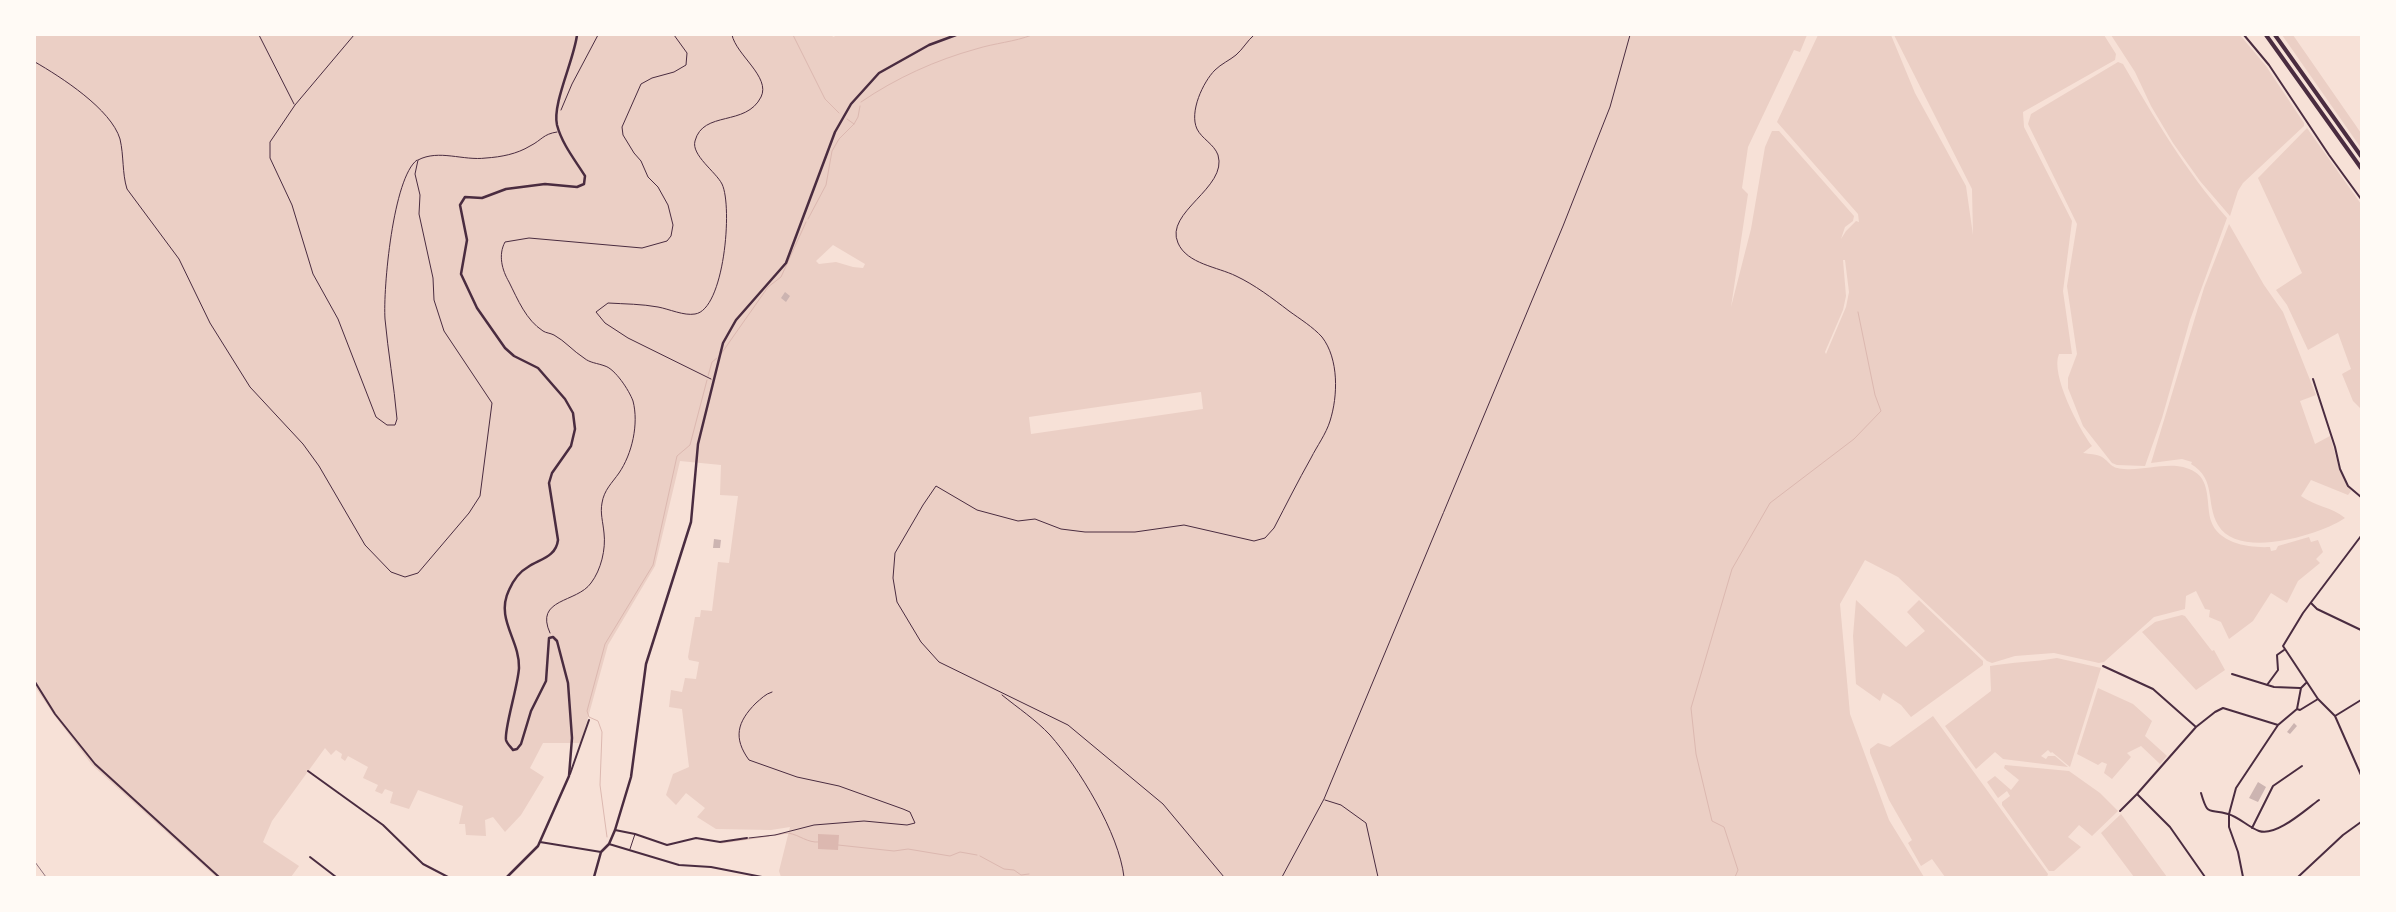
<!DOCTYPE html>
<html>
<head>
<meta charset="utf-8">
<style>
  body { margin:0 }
  #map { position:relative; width:2396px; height:912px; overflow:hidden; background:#f7e1d7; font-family:Literata,serif }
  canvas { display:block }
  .frame { position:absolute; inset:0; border:36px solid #fffaf5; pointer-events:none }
</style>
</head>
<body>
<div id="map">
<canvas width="2396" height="912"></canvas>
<div class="frame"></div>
</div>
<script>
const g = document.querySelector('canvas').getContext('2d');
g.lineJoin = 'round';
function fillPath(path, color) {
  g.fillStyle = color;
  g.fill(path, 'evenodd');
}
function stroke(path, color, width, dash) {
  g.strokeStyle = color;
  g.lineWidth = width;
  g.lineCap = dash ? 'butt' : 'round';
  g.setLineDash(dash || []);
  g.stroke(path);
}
const green = new Path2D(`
  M35,35H832L833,37L838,35H1807L1800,52L1794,50L1748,147L1742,188L1748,194L1731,307L1751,229L1765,147L1772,131H1779L1854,216L1853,221L1845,227L1841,239L1846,231L1856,221L1859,222L1858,214L1777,122L1818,35H1891L1915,93L1966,186L1973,235L1972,189L1894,35H2104L2116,54L2115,60L2023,112L2024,127L2072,221L2063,291L2072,354H2059C2050,374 2079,429 2092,446L2083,453C2089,454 2097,454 2102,457C2112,464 2110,468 2124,469C2148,471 2174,459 2195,472C2211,482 2206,505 2211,521C2219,544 2250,548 2270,547L2271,551L2276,550L2278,546L2309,537L2311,542L2318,540L2323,552L2316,559L2320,563L2298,581L2287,603L2271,593L2253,621L2229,639L2221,622L2209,617L2210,610L2205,609L2196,591L2186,596L2185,609L2154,617L2104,662L2099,663L2054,653L2015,656L1992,663L1987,661L1898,577L1865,560L1840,604L1850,714L1889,820L1924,877H781L779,871L790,827L771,830L716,829L697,817L705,808L686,793L676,805L666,795L673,774L689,767L682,709L669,707L671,690L682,692L685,678L696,679L699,662L689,660L688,657L695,617H700L701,610L712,611L718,562L729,563L738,496L720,495L721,465L680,461L655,566L608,645L581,743H543L530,768L544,777L521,815L505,832L493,817L485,820L486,836L466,835L465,824H459L463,806L418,790L409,809L390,803L393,792L385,789L382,794L375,791L378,785L363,778L368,767L348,756L345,761L341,758L342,754L336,750L331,755L325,748L272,821L263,842L299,866L291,877H216L92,765L54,715L35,687ZM833,245L865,264L863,268L853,267L836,262L819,264L816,261ZM1843,260H1845L1849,292L1846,307L1826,354L1825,352L1843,310L1846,296ZM1201,392L1203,409L1031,434L1029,417Z
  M2111,35H2240L2266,66L2304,123V126L2243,183L2238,191L2230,216L2200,181L2173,143L2151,106L2135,72Z
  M2282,35H2293L2361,133V148Z
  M2118,62L2123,64C2155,119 2185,170 2227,218L2190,320L2162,418L2145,466L2117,465L2112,463L2083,426L2068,388V378L2077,354L2067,286L2077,224L2028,124L2031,114Z
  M2307,128L2361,204V409L2353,401L2342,374L2351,369L2338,333L2308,350L2287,305L2276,290L2302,273L2258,178Z
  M2229,224L2264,285L2283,312L2316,395L2300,401L2315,444L2330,436L2340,471L2351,491L2348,495L2311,480L2301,496C2314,506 2332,507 2345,518C2320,535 2238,560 2218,525C2205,502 2217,480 2191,464L2192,462L2182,459L2151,463L2204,288Z
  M1856,600L1906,647L1925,631L1907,612L1919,600L1983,661V665L1911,717L1901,705L1883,693L1880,701L1856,684L1853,636Z
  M2182,615L2185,616L2212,651L2214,650L2225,670L2196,690L2142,632L2155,622Z
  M2057,658L2101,668L2070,767L2052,752L2051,753L2048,750L2041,756L2046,759L2048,756H2055L2068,767L2003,759L1995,752L1976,769L1945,726L1991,691L1990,666C2012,662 2035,662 2057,658Z
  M2098,688L2133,704L2152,721L2145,736L2167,756L2160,764L2141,746L2127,753L2131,757L2112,779L2104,773L2107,764L2102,762L2098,765L2077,754Z
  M1933,716L2048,874L2047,877H1945L1932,859L1921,866L1908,843L1912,840L1889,800L1870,753V749L1878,743L1890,747Z
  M2005,765L2069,771L2100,793L2118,811L2092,836L2079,825L2068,837L2081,847L2054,871H2049L2002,805V802L2010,796L2007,791L1998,798L1987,782L1995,776L2011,790L2019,780L2004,768Z
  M2121,814L2167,877H2134L2101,833Z`);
const water = new Path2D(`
  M818,834L839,835L838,850L818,849Z`);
const stream = new Path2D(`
  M793,35L825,99L839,113
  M861,102C896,78 936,60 976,49C995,43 1014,42 1032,35
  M847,119L854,124
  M808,219L826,185L832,151L839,139L854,124L858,117L860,106
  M721,354L768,287L781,277L806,222
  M708,376L712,362L717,358
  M775,835C779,835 784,833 788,833C800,835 807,843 819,842
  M607,837L600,785L602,732L598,721L589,717L587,711L605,644L653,565L677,456L690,445L707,380
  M721,843L769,836
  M838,845L894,851L908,849L950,856L960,852L977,855
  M980,856L1004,869L1014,870L1021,875L1029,874
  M1735,877L1738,870L1724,827L1712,821L1696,754L1691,708L1732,569L1770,503L1854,439L1881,411L1875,395L1858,312`);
const building = new Path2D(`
  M785,292L790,296L786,302L781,298Z
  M714,539L721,540L720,548H713Z
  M2294,723L2297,726L2290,734L2287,732Z
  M2258,782L2266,787L2258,802L2249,798Z`);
const path = new Path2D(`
  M259,35L294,104
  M354,35L295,105L270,142V158L292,205L313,274L338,319L376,417L387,425H395L397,419C394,385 388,352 385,319C383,289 393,177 417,160
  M35,62C61,77 111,109 120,139C124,156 122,173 127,189L179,259L210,323L250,387L303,444L319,466L365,545L391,572L405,577L418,573L469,513L480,496L492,403L444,331L434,300L433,278L419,214L420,195L415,174L418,160C439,149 463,161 486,158C501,157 517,154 530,146C542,140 543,134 557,132
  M561,110L572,84L598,35
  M711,379L628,338L605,323L596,312L608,303C625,304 642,304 658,307C669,309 684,316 695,314C724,310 733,207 722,184C716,172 691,155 695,141C703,110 746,127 761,97C771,77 736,55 732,35
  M550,633C534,598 577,603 591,583C601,570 606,549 604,533C603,522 600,513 602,503C604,490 612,483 619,473C632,454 639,424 633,401C629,390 615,369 605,366C597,363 590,363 584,358C573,351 565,341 554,335C550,333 546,333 543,331C526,320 518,300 509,282C502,270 498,255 505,242L529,238L642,248L667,241L671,236L673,225L668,205L658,187L648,177L641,161L634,153L623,135L622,127L641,84L652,78L674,72L686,65L687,53L674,35
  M1002,695C1018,708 1036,720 1050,735C1079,768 1119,833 1124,877
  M1325,800L1341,805L1366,823L1378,877
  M749,838L775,835L814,825L864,821L907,825L915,823L910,812L903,809L839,786L797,777L749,760C733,738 737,722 756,703C761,699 765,694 772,692
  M1224,877L1163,804L1068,725L939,662L921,642L897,602L893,578L895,553L923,505L936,486L977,510L1018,521L1035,519L1061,529L1085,532H1135L1184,525L1254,541L1265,538L1274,528C1286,505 1298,481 1311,458C1317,446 1326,434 1330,421C1338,396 1339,359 1322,337C1313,327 1300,319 1289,311C1272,298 1255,285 1236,276C1218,267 1187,264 1178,243C1164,212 1228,188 1218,155C1214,144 1202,139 1197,129C1189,112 1203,82 1215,70C1221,64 1230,60 1236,55C1243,49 1247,41 1254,35
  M1282,877L1324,799L1563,226L1610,107L1630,35`);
const service = new Path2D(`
  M630,849L635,834`);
const minor = new Path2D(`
  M2244,35L2269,65L2329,155L2361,199
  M2313,379L2335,447L2340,469L2348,486L2361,497
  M2361,536L2303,613L2283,646L2318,699L2335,716L2361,775
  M2311,603L2317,609L2361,630
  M2103,666L2153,689L2196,727L2215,712L2223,708L2278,725
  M2232,674L2274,687L2300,688
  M35,682L55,714L95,764L219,877
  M2267,685L2278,670L2277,655L2284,650
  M2297,709L2300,710L2318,699
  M2335,716L2361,700
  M308,771L383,825L423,864L448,877
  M570,774L589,720
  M2201,793C2208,817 2208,808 2228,814C2239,817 2248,827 2259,831C2276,837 2305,810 2319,800
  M2137,794L2196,727
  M2120,811L2137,794L2170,827L2205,877
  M2252,828L2273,786L2302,766
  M615,830L635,834L667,845L696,838L720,842L747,838
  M540,842L601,852
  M609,844L679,865L711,867L762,877
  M310,857L336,877
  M2243,877L2238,852L2229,827V814L2236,788L2278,725L2297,709L2301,688L2306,683
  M2298,877L2343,835L2361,822`);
const tertiary = new Path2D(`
  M507,877L538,846L569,776L572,738L568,683L557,641L553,637L549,638L546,681L531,711L521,744L517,749L513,750C511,747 507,744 506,740C504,729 518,686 519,668C520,640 495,619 509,590C513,581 519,572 528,567C540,559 556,557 558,540L549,483L552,473L571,446L575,429L573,413L565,399L538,368L514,356L505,348L477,308L461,274L467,240L460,205L465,197L482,198L506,189L545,184L577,187L584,184L585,176C575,160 562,144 557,125C552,104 574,60 577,35
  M594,877L601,852L609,844L615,830L631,777L646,664L691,522L698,444L723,343L736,320L786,263L835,132L851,104L879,73L929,45L956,35`);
const motorway = new Path2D(`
  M2266,35L2361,168
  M2275,35L2361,156`);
const rail = new Path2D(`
  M35,862L46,877`);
fillPath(green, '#ebcfc5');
fillPath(water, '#dcb8b0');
stroke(stream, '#dcb8b0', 1);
fillPath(building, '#ccb4b1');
stroke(path, '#4a2c40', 1);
stroke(service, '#4a2c40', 1);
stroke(minor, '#4a2c40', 2);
stroke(tertiary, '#4a2c40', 2.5);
stroke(motorway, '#4a2c40', 4);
stroke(rail, '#8f747c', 1);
</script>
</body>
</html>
